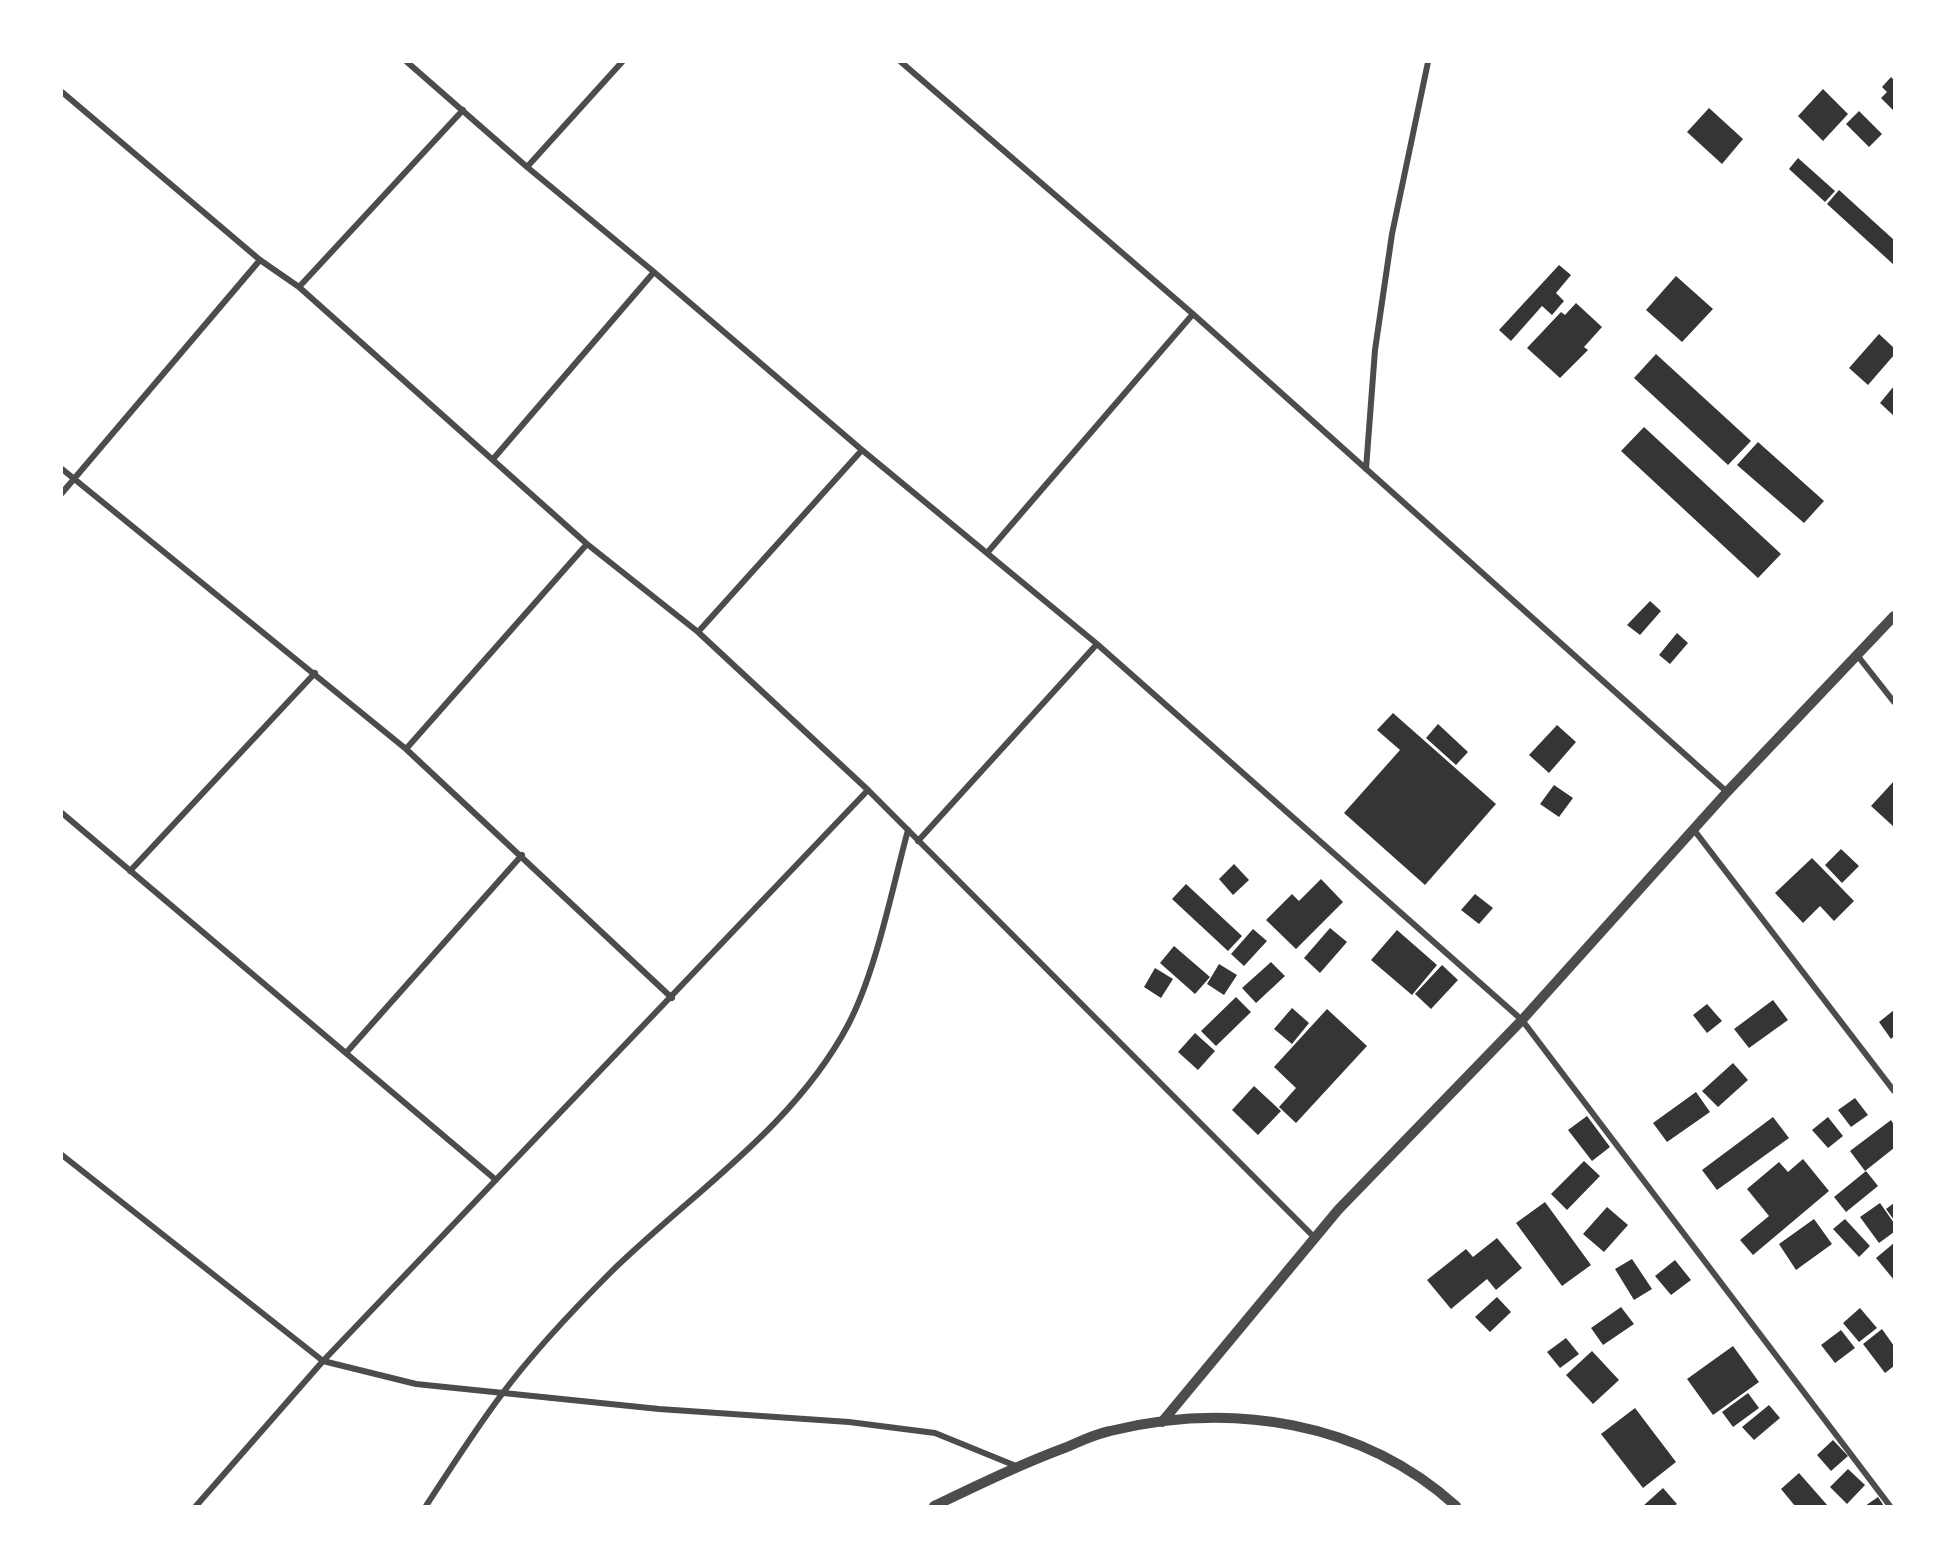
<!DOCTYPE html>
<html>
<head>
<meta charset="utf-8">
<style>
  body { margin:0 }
  #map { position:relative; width:1956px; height:1568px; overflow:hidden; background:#fff; font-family:Quicksand,sans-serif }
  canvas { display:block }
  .frame { position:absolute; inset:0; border:63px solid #fff; pointer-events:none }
</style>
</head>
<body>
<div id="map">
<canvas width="1956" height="1568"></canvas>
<div class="frame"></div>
</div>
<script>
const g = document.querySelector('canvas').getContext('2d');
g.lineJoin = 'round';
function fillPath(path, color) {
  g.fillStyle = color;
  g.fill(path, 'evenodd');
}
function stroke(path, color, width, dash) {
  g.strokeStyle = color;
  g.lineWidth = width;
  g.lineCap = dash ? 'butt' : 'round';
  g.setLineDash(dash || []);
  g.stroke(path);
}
const building = new Path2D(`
  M1891,77L1894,80V111L1881,98L1887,92L1882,87Z
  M1823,89L1848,114L1823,141L1798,116Z
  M1709,108L1743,139L1722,164L1687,132Z
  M1859,111L1882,134L1869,147L1846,124Z
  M1798,158L1835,191L1825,202L1789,169Z
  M1839,190L1894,240V265L1827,204Z
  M1559,265L1571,275L1556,293L1564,301L1552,315L1542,306L1511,341L1499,330Z
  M1676,276L1713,309L1682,342L1646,310Z
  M1576,303L1602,327L1584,347L1588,350L1560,378L1527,348L1561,312L1565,315Z
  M1879,334L1894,348V355L1868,385L1849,368Z
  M1656,354L1751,441L1728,465L1634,378Z
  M1894,386V416L1880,403Z
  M1644,427L1781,554L1758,578L1621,451Z
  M1758,442L1824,501L1804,523L1737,465Z
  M1650,601L1661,611L1640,635L1627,625Z
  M1677,633L1688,643L1670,664L1659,655Z
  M1393,713L1496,804L1425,885L1344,813L1400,750L1377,730Z
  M1438,724L1468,752L1456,765L1426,738Z
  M1557,725L1576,742L1549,773L1529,755Z
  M1894,781V827L1871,806Z
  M1554,785L1573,798L1559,817L1540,804Z
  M1841,849L1859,866L1842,883L1825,865Z
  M1812,858L1854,901L1834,921L1820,906L1803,923L1775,893Z
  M1234,864L1249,880L1233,895L1219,879Z
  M1321,879L1343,902L1296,949L1266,920L1292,894L1299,901Z
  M1186,884L1242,936L1228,951L1172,899Z
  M1475,894L1493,908L1479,924L1461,910Z
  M1330,928L1347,942L1320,973L1304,958Z
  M1253,929L1267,941L1244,966L1231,954Z
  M1397,930L1437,965L1412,995L1371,960Z
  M1174,946L1210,977L1195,994L1160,963Z
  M1271,962L1285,976L1256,1003L1242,988Z
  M1219,964L1237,975L1224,995L1207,984Z
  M1442,965L1458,980L1431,1009L1415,994Z
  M1155,968L1173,979L1161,998L1144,987Z
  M1236,997L1251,1012L1216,1046L1201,1031Z
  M1773,1000L1788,1020L1749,1048L1734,1029Z
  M1707,1004L1722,1021L1707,1033L1693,1015Z
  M1292,1008L1309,1023L1292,1044L1274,1029Z
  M1327,1009L1367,1046L1296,1123L1279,1107L1296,1088L1274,1067Z
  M1894,1010V1036L1891,1039L1879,1022Z
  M1195,1033L1215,1051L1198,1070L1178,1052Z
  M1733,1063L1748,1080L1718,1107L1702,1091Z
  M1254,1086L1281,1111L1258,1135L1232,1110Z
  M1696,1092L1710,1112L1667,1142L1653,1123Z
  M1855,1098L1868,1115L1851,1127L1838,1110Z
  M1587,1116L1610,1147L1592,1161L1568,1130Z
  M1773,1117L1789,1138L1717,1190L1702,1170Z
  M1828,1117L1843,1136L1828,1148L1812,1130Z
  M1891,1120L1894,1125V1148L1865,1171L1850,1151Z
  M1803,1159L1829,1191L1753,1255L1740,1240L1769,1216L1747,1189L1779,1162L1788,1172Z
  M1584,1161L1600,1176L1567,1210L1551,1194Z
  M1866,1171L1878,1186L1846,1212L1834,1197Z
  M1545,1202L1591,1265L1562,1286L1516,1223Z
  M1880,1203L1894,1223V1232L1879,1243L1860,1217Z
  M1894,1203V1220L1886,1209Z
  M1607,1207L1628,1225L1604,1252L1583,1234Z
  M1814,1219L1832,1244L1796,1270L1779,1244Z
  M1845,1219L1870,1246L1859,1257L1833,1229Z
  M1497,1238L1522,1268L1496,1290L1487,1279L1451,1309L1427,1280L1466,1249L1473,1257Z
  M1894,1243V1280L1876,1258Z
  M1632,1259L1652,1289L1634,1300L1615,1269Z
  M1675,1260L1691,1280L1671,1295L1655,1276Z
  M1497,1297L1511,1312L1490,1332L1475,1317Z
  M1621,1307L1634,1324L1603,1345L1591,1328Z
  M1860,1308L1877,1328L1859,1342L1843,1323Z
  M1882,1329L1894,1346V1366L1885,1373L1863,1344Z
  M1841,1330L1855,1348L1835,1363L1821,1345Z
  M1566,1338L1579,1354L1560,1368L1547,1352Z
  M1733,1346L1759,1382L1713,1415L1687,1379Z
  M1592,1351L1619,1380L1593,1404L1566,1375Z
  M1748,1393L1759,1408L1733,1427L1722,1412Z
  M1769,1405L1780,1418L1754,1440L1742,1427Z
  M1635,1408L1676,1462L1643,1488L1601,1434Z
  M1833,1440L1848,1456L1831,1471L1817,1455Z
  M1848,1469L1865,1485L1847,1504L1830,1487Z
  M1799,1473L1828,1506H1795L1781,1489Z
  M1663,1488L1677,1504L1674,1506H1643Z
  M1878,1497L1884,1506H1865Z`);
const minor = new Path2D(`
  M407,62L527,167L654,272L862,450L1097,644L1522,1020L1890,1506
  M901,62L1193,314L1727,792
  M62,92L260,260L299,287L587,544L698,632L868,790L1315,1238
  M527,167L622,62
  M299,287L463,110
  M494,458L654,272
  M62,469L406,749L672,998
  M1366,469L1375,350L1392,234L1428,62
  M62,493L260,260
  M987,553L1193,314
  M698,632L862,450
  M1857,655L1894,702
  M406,749L587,544
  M62,813L496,1180
  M1694,830L1894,1091
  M918,841L1097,644
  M130,871L315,673
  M346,1053L522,855
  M62,1155L323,1361L416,1384L659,1409L849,1422L935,1433L1016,1466
  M196,1506L323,1361L868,790
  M426,1506C450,1469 475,1430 502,1394C534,1351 573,1310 611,1272C692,1193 794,1127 848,1025C876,972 892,889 908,830`);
const tertiary = new Path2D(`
  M1162,1422L1338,1210L1522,1020L1727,792L1894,616
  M934,1506C978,1485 1021,1464 1067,1447C1081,1441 1095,1434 1110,1431C1231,1401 1362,1421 1456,1506`);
fillPath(building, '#353535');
stroke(minor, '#4c4c4c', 6);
stroke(tertiary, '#4c4c4c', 10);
</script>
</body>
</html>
